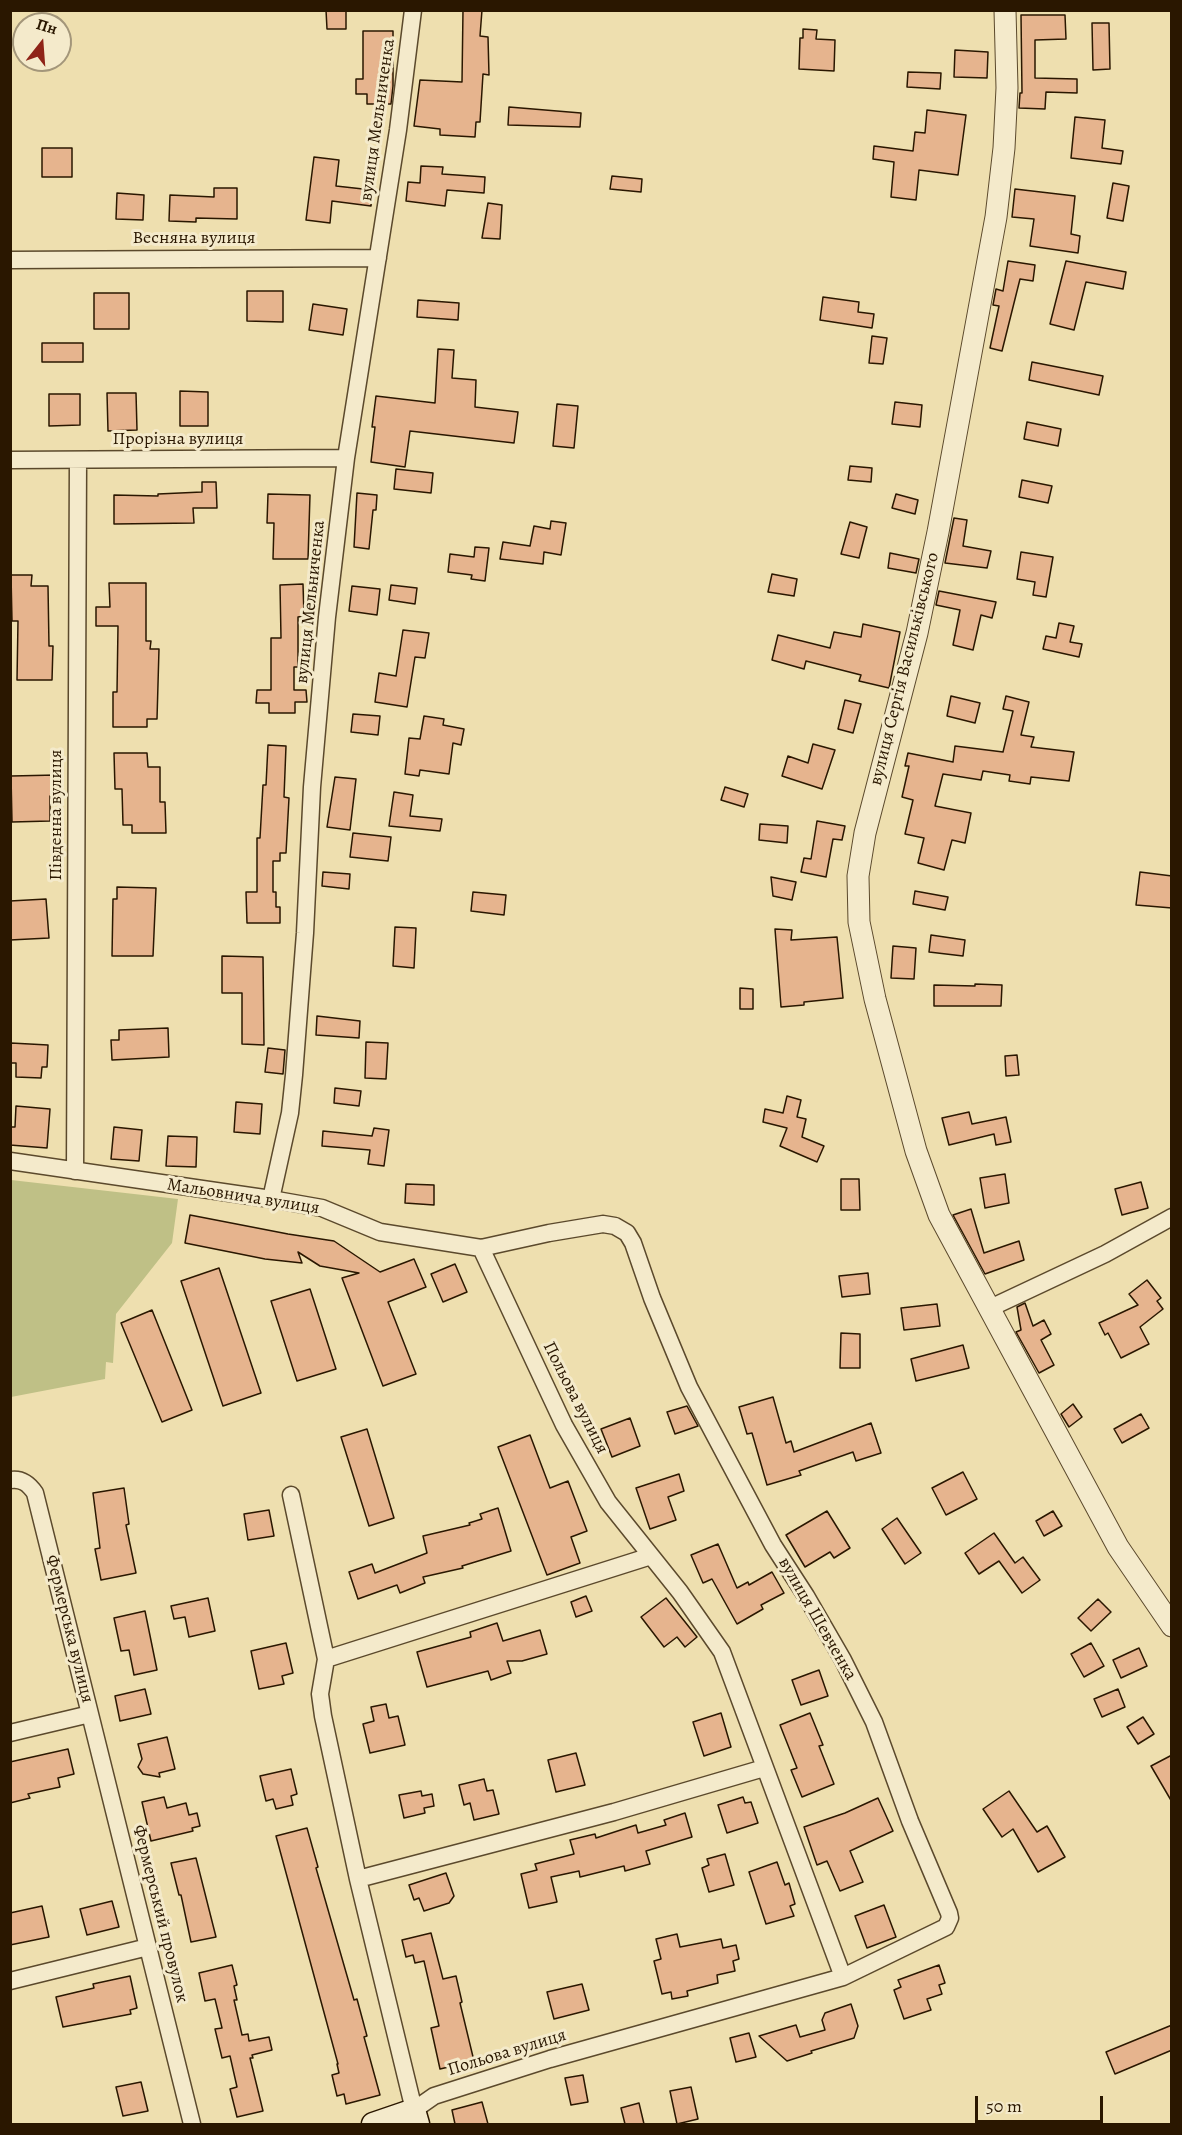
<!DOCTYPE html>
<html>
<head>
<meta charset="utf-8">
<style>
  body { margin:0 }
  #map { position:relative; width:1182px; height:2135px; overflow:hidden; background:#eedfaf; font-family:Alegreya,serif }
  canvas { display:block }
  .frame { position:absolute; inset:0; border:12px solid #2a1700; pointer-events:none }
  .north { position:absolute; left:12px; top:12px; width:60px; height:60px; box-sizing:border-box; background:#f4eacb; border:2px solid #a3967a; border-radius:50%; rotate:17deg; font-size:16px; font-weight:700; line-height:24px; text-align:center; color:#2a1700 }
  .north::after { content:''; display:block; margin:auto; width:21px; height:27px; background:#8f2418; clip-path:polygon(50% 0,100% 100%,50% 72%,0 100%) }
  .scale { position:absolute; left:975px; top:2096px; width:128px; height:27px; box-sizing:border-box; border:3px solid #2a1700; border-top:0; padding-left:8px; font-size:18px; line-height:21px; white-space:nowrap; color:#2a1700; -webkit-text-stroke:4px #f4eacb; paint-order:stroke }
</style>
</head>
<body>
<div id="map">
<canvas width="1182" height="2135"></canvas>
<div class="frame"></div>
<div class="north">Пн</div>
<div class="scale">50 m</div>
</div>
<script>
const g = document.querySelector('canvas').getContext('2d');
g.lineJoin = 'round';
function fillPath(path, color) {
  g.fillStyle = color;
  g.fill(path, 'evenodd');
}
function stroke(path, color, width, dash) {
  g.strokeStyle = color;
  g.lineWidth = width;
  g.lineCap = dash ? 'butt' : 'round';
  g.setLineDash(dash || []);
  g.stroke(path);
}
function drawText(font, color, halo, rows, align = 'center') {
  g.font = font + ' Alegreya,serif';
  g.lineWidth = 6;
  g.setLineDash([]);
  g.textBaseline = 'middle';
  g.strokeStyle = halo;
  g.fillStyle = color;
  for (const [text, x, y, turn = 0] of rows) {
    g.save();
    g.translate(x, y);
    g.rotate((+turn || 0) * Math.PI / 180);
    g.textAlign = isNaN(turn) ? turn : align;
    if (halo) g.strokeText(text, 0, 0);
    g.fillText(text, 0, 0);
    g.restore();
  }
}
const green = new Path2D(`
  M11,1180L178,1199L172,1243L116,1314L113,1363L106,1362L105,1379L11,1397Z`);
const building = new Path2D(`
  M326,10H346V29H327Z
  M463,10H482L480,36L488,37L489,75L483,74L480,122H476L475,137L440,135V129L414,126L420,80L462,82Z
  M1021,15H1065L1066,39L1035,40V78L1077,79V93L1046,92L1045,109L1019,108L1020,93H1022Z
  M1092,23H1109L1110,69L1093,70Z
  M803,29L817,30L816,39L835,40L834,71L799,69L800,38H803Z
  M363,31H393V86L391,104H367V94H356V79H363Z
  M955,50L988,52L987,78L954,77Z
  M908,72L941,73L940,89L907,87Z
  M509,107L581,113L580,127L508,125Z
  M927,110L966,115L958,175L919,170L916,200L891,197L894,162L873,159L874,146L913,151L915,132L925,133Z
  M1075,117L1105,120L1102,148L1123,151L1121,164L1071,158Z
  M42,148H72V177H42Z
  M314,157L339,160L336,186L372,190L371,206L332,201L330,223L306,220Z
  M421,166L443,167L442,174L485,177L484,193L447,190L445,206L406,201L408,182L420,183Z
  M612,176L642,179L641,192L610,189Z
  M1113,183L1129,186L1123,221L1107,218Z
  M214,188H237V219L196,218V222L169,221L170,195L214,197Z
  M1015,189L1075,196L1071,234L1080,236L1078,253L1030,246L1034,219L1012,217Z
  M117,193L144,195L143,220L116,219Z
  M488,203L502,205L500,239L482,238Z
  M1008,261L1035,265L1033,281L1020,279L1002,351L990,348L999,306L993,305L996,289L1003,291Z
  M1066,261L1126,272L1123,289L1086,282L1074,330L1050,324Z
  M247,291H283V322L247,321Z
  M94,293H129V329H94Z
  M823,297L859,302L858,312L874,314L872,328L820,320Z
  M418,300L459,303L458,320L417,317Z
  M313,304L347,309L343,335L309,330Z
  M872,336L887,338L883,364L869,363Z
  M42,343H83V362H42Z
  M438,349L454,350L452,378L476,380L475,407L518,412L514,443L410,431L405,467L371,462L375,427H372L376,396L435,403Z
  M1032,362L1103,376L1099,395L1029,380Z
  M180,391L208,392V426H180Z
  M107,393H136L137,430L108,431Z
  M49,394H80V425L49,426Z
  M895,402L922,405L920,427L892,424Z
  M557,404L578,406L574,448L553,446Z
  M1027,422L1061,429L1058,446L1024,439Z
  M850,466L872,468L871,482L848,480Z
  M396,469L433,473L431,493L394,489Z
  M1022,480L1052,486L1048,503L1019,497Z
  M202,482H216L217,508H193L194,523L114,524V495L158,496V494L202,492Z
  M357,493L377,495L376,510H373L369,549L354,547Z
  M268,494L310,495L308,559H273L274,523H267Z
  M896,494L918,500L915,514L892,508Z
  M954,518L967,520L963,546L991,551L987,568L945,563Z
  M551,521L566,523L561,555L544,552L543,564L500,559L503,542L530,546L534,526L550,529Z
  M850,522L867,527L859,558L841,554Z
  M475,547L489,548L485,581L471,579L472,575L448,572L450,554L474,557Z
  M1021,552L1053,557L1046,597L1033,595L1035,582L1017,579Z
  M890,553L919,559L916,573L888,568Z
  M772,574L797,579L794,596L768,592Z
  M11,575H32L31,586H48L49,646H53L52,680H17L18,621H12Z
  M109,583H146V641H151L150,649H159L157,719H147V727H113V692H117L118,626H96V607H110Z
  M303,584L304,616L298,617V667H294V690H306L307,702H295V713H269V703H256L257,690H271V638H281L280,585Z
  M391,585L417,588L415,604L389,600Z
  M352,586L380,589L377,615L349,611Z
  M939,591L996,602L992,618L981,615L973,650L953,645L960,610L936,605Z
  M1059,623L1074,626L1070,642L1082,644L1079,657L1043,649L1046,636L1056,638Z
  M863,624L900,632L889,688L859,681L861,675L806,661L804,669L772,660L778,635L830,648L834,632L861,637Z
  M403,630L429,633L425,658L415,657L407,707L375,702L379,673L396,676Z
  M951,696L980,703L975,723L947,716Z
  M1006,696L1029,702L1021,735L1034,737L1031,747L1074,752L1069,781L1031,777L1030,784L1009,781L1010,775L983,771L981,780L943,774L935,806L971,813L965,843L952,840L944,870L918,863L924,838L905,834L913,800L902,797L909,766H905L908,753L953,762L955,746L1003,752L1013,711L1003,709Z
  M845,700L861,704L853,733L838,729Z
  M353,714L380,716L378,735L351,732Z
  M424,716L444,719L443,725L464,729L461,745L453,743L449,774L420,770L419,776L405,774L409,738L420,739Z
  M813,744L835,750L822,789L782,776L788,756L808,763Z
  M268,745L286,746L284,797L289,798L286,853H280V861H273V892H276V907H280V923H247L246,892H257V838H260L263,785H266Z
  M114,753H147L148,767H160V802H165L166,833H132V825H123L122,789H115Z
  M57,775L58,796H50V821L12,822L11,776Z
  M335,777L356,779L350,830L327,827Z
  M725,787L748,794L744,807L721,800Z
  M394,792L413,795L410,816L442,819L440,831L389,826Z
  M817,821L845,826L842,840L833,839L826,877L801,872L804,858L811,859Z
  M760,824L788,826L787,843L759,840Z
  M353,833L391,837L388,861L350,857Z
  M323,872L350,874L349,889L322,886Z
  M1140,872L1172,876V908L1136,905Z
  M771,877L796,882L792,900L773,896Z
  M117,887L156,888L153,956H112L113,899H117Z
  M915,891L948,897L945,910L913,904Z
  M473,892L506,895L504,915L471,911Z
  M46,899L49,938L10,940V901Z
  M395,927L416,928L414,968L393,966Z
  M775,929L792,930L791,940L837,937L843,998L804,1002V1005L781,1007Z
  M931,935L965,940L963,956L929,952Z
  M893,946L916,948L914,979L891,978Z
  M222,956L263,957L264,1045L242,1044V993H222Z
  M975,984L1002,985L1001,1006H934V985L975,986Z
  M740,988L753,989V1009H740Z
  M317,1016L360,1021L359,1038L316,1035Z
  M168,1028L169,1057L112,1060L111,1040H119V1030Z
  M366,1042L388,1043L386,1079L365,1078Z
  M11,1043L48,1045L47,1067H42L41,1078L16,1077V1063H11Z
  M268,1048L285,1050L283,1074L265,1072Z
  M1017,1055L1019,1075L1006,1076L1005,1056Z
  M335,1088L361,1091L359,1106L334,1103Z
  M787,1096L801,1100L797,1117L806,1119L802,1137L824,1146L817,1162L780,1146L787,1128L763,1122L765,1109L783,1113Z
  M236,1102L262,1104L260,1134L234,1132Z
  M16,1106L50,1109L47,1148L10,1145V1127H15Z
  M969,1112L972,1124L1006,1117L1011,1142L996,1145L994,1134L949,1145L942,1118Z
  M114,1127L142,1130L139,1161L111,1159Z
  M374,1128L389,1130L384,1166L368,1164L370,1150L322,1146L323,1131L372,1136Z
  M168,1136L197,1137L196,1167L166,1166Z
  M1005,1174L1009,1203L985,1208L980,1178Z
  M841,1179H859L860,1210H841Z
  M1141,1182L1148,1208L1122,1215L1115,1189Z
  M406,1184L434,1185V1205L405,1203Z
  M971,1209L984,1253L1019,1241L1024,1260L985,1274L953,1215Z
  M190,1215L288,1234L334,1241L380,1272L414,1259L426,1287L388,1302L416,1374L383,1386L342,1278L359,1273L320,1266L298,1252L302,1263L265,1259L185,1243Z
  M455,1264L467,1292L443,1302L431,1274Z
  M219,1268L261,1393L223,1406L181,1281Z
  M868,1273L870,1294L842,1297L839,1276Z
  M1147,1280L1161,1298L1157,1301L1163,1309L1140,1327L1149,1344L1121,1358L1108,1333L1105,1335L1099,1323L1138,1305L1129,1294Z
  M310,1289L336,1369L297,1381L271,1301Z
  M1025,1303L1033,1326L1044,1320L1051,1334L1041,1340L1054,1365L1039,1373L1016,1332L1021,1330L1017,1307Z
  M937,1304L940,1326L904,1330L901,1308Z
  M152,1310L192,1410L162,1422L121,1323Z
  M841,1333L860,1334V1368H840Z
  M963,1345L969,1368L916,1381L911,1359Z
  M773,1397L786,1443L791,1441L794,1452L871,1423L881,1453L856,1461L853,1452L799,1471L801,1475L767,1485L752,1433L747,1434L739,1407Z
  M1073,1404L1082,1417L1069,1427L1061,1414Z
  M687,1406L698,1426L675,1434L667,1412Z
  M1141,1414L1149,1428L1122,1443L1114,1429Z
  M630,1418L640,1446L612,1457L601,1429Z
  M367,1429L394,1518L369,1526L341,1437Z
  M530,1435L550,1488L568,1481L587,1531L571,1537L580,1563L547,1575L498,1447Z
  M963,1472L977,1499L946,1515L932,1488Z
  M679,1474L684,1491L668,1497L676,1520L650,1529L636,1488Z
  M124,1488L129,1524L126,1525L136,1573L101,1580L95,1549L100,1548L93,1493Z
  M498,1508L511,1551L462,1566L463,1568L423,1577L425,1583L400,1593L397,1585L358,1599L349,1572L372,1564L375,1573L427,1553L423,1536L470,1525L469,1523L482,1519L480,1514Z
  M269,1510L274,1536L248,1540L244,1514Z
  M827,1511L850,1548L834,1558L830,1552L805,1567L786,1535Z
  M1053,1511L1062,1526L1044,1536L1036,1521Z
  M897,1518L921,1553L905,1564L882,1529Z
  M994,1533L1015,1563L1023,1557L1040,1580L1022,1593L999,1561L979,1574L965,1553Z
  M718,1544L737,1588L748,1582L749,1585L772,1572L784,1593L761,1605L763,1609L737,1624L712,1579L703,1583L691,1555Z
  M586,1596L592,1611L576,1617L571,1602Z
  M208,1598L215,1631L189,1637L185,1617L174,1619L171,1606Z
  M666,1598L697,1637L685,1647L677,1637L664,1647L641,1617Z
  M1098,1599L1111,1612L1091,1631L1078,1618Z
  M145,1611L157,1670L134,1675L129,1650L121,1651L114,1618Z
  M497,1623L503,1641L540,1630L547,1654L522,1661H507L511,1673L491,1680L488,1671L427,1687L417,1652L471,1637L470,1632Z
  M286,1643L293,1673L282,1676L284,1684L259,1689L251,1651Z
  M1091,1643L1104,1666L1084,1677L1071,1654Z
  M1139,1648L1147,1666L1121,1678L1113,1660Z
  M819,1670L828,1696L801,1705L792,1680Z
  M145,1689L151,1714L120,1721L115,1696Z
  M1118,1689L1125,1707L1102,1717L1094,1699Z
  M386,1704L389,1718L398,1716L405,1745L370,1753L363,1724L374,1721L371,1707Z
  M721,1713L731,1747L704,1756L693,1722Z
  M810,1713L823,1745L819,1746L834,1784L802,1797L791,1770L797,1768L780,1725Z
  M1143,1717L1154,1734L1138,1744L1127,1727Z
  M167,1737L175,1769L159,1773L160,1777L143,1774L138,1767L142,1759L138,1744Z
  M68,1749L74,1774L58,1778L60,1787L28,1794L30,1798L10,1803V1762Z
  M576,1753L585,1785L556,1792L548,1760Z
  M1172,1755V1802L1151,1766Z
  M291,1769L297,1794L291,1796L293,1805L276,1809L273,1799L266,1801L260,1776Z
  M484,1779L487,1791L493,1790L499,1814L474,1820L470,1803L464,1805L459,1785Z
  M421,1791L422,1796L432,1794L434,1806L424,1808L425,1813L404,1818L399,1795Z
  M1009,1791L1037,1832L1047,1826L1065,1857L1038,1872L1013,1829L1002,1837L983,1809Z
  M164,1797L167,1808L186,1803L189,1815L197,1813L200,1826L192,1828L193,1831L151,1841L142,1802Z
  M743,1797L745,1803L751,1802L758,1823L727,1833L718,1805Z
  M878,1798L893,1831L850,1851L863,1882L840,1891L827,1861L817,1865L804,1827L845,1813Z
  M685,1813L692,1837L646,1851L650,1864L625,1871L624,1866L580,1877L579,1871L551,1877L557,1902L529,1908L521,1874L537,1870L535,1864L574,1854L570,1840L595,1834L596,1838L636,1825L638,1833L666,1825L664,1820Z
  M307,1828L318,1867L316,1868L354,2000L357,1999L367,2036L364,2037L380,2095L346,2104L344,2094L337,2096L332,2075L339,2073L337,2064H338L276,1836Z
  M725,1854L734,1885L709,1892L702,1868L709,1865L707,1859Z
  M196,1858L216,1937L191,1942L181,1895H179L171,1863Z
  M777,1862L785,1885L789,1883L795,1904L790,1906L794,1916L766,1924L749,1872Z
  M446,1873L454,1896L449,1903L424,1911L419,1898L414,1900L409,1885Z
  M112,1901L119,1927L87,1935L80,1909Z
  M884,1905L896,1937L867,1948L855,1916Z
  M42,1906L49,1937L10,1945V1913Z
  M431,1933L443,1979L456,1976L462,2002L460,2003L474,2061L440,2069L431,2028L439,2026L424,1961L415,1963L413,1955L406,1957L402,1940Z
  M677,1934L680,1947L721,1939L723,1948L736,1945L739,1959L733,1961L735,1971L717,1975L718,1983L687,1991L688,1996L672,1999L671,1992L662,1994L654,1961L661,1959L656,1939Z
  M232,1965L237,1985L234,1986L237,2000H234L242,2035L248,2034L249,2041L269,2037L272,2050L252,2055L253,2058H250L263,2111L237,2117L230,2089L237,2087L230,2056L222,2058L215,2029L222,2028L215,1999L205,2001L199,1973Z
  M939,1965L945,1983L939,1985L942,1994L927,1999L931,2010L904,2019L894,1990L901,1987L898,1980Z
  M130,1976L137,2008L130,2010L131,2014L63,2027L56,1997L94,1988L93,1984Z
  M582,1984L589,2010L554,2019L547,1992Z
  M851,2004L858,2026L854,2038L811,2051L812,2053L787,2061L759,2036L796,2025L800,2037L825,2030L822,2020L825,2013Z
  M1172,2025V2050L1115,2074L1106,2052Z
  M749,2033L756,2057L736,2062L730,2038Z
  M583,2075L588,2102L571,2105L565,2078Z
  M141,2082L148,2111L123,2116L116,2087Z
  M691,2087L698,2119L677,2124L670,2091Z
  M482,2102L488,2124H455L452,2110Z
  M639,2103L644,2124H625L621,2108Z`);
const minor = new Path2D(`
  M10,260L378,258
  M10,460L346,458
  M10,1161L271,1199L322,1208L380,1232L481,1248L549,1233L603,1224L615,1226L627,1233L633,1243L652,1298L689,1387L773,1545L806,1596L843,1660L874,1722L910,1821L949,1913L950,1918L946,1927L843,1977L550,2059L434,2096L414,2110L358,1879L323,1716L320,1694L326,1659L291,1495
  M75,1171L78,460
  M271,1199L290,1113L294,1075L305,933L312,787L327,617L346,458L398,130L413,10
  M481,1248L564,1425L608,1502L680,1592L722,1652L843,1977
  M988,1309L1105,1254L1172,1217
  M10,1480C22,1478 29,1484 35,1493L192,2124
  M326,1659L651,1556
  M10,1733L90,1714
  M358,1879L614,1812L764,1768
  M10,1981L148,1947`);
const tertiary = new Path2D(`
  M1005,10L1007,88L1004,148L996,217L938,532L917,633L865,833L858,876L859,922L875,999L916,1151L939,1215L1118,1547L1172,1626`);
const secondary = new Path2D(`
  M373,2124L414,2110L418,2124`);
const streetNames = [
  ["вулиця Мельниченка",378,120,-82],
  ["Весняна вулиця",194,239],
  ["Прорізна вулиця",178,440],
  ["вулиця Мельниченка",311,602,-84],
  ["вулиця Сергія Васильківського",905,669,-76],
  ["Південна вулиця",57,815,-90],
  ["Мальовнича вулиця",243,1197,9],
  ["Польова вулиця",575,1398,63],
  ["вулиця Шевченка",817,1619,60],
  ["Фермерська вулиця",69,1629,76],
  ["Фермерський провулок",160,1914,76],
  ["Польова вулиця",507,2053,-17]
];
fillPath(green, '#bfc086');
fillPath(building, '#e6b48e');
stroke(building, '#2a1700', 1.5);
stroke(minor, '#5b492c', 19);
stroke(tertiary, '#5b492c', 23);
stroke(secondary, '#2a1700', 25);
stroke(minor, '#f4eacb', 16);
stroke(tertiary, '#f4eacb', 21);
stroke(secondary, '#f4eacb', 22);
drawText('18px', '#2a1700', '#f4eacb', streetNames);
</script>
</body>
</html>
